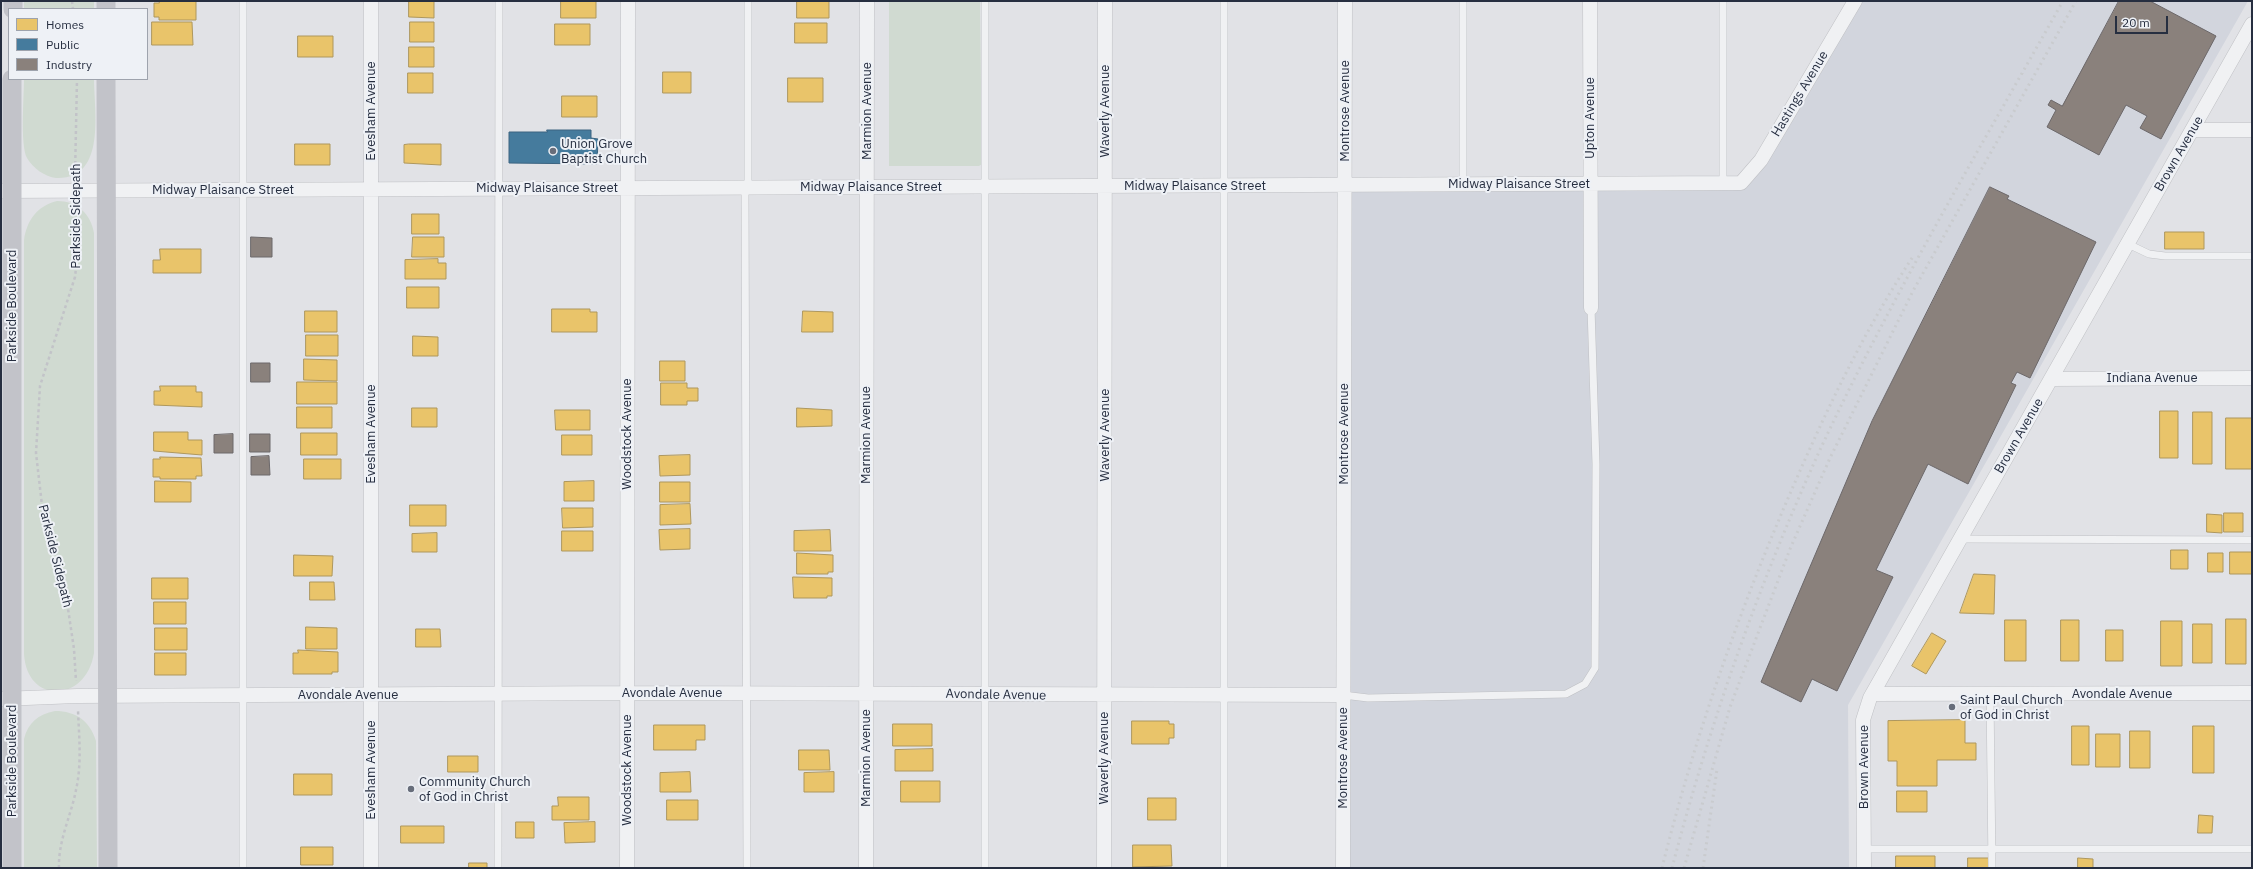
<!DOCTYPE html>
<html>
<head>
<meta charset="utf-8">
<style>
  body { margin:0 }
  #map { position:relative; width:2253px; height:869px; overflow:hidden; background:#e1e2e6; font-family:"IBM Plex Sans",sans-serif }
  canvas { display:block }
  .frame { position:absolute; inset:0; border:2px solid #262e40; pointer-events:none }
  .legend { position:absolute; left:8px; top:8px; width:140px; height:72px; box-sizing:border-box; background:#eef1f6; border:1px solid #9ea3ad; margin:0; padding:5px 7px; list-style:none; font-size:12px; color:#262e40 }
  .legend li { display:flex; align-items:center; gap:8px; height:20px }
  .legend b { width:20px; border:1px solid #9ea3ad }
  .scale { position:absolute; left:2115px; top:16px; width:53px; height:18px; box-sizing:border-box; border:2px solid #262e40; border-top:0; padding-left:5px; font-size:12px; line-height:14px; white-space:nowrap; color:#262e40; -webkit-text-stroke:3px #eef1f6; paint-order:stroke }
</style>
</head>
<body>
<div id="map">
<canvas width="2253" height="869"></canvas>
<div class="frame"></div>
<ul class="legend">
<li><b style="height:11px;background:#e9c46a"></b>Homes</li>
<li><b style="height:11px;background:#457b9d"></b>Public</li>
<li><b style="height:11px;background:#8a817c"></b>Industry</li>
</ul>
<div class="scale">20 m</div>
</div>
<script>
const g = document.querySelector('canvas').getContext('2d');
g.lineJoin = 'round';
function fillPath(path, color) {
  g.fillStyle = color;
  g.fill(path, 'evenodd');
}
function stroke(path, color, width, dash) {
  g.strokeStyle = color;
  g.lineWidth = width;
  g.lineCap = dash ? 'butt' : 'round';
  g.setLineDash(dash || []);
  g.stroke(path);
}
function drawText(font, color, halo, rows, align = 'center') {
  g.font = font + ' "IBM Plex Sans",sans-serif';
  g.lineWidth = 4;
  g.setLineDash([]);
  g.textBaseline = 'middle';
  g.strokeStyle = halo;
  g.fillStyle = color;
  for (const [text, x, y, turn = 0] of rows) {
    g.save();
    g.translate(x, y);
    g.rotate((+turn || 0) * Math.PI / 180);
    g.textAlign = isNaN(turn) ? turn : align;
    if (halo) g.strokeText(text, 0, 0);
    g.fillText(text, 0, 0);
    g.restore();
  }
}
const built = new Path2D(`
  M1850,1H2248L1848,705L1849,868H1344L1345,185L1741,183Z`);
const green = new Path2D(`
  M24,1H94V9H24Z
  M889,1H980L982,164L979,166H889Z
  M24,79H94C94,111 107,180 56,178C45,177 33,168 27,158C20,145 24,96 24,79Z
  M57,201C77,201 91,214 94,233V653C86,703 27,705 24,654V240C27,220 37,206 57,201Z
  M55,711C76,711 90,721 96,741L97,868H24V739C28,723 38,714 55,711Z`);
const homes = new Path2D(`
  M159,1H196V20H159V17H154V3H159Z
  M409,1H434V18L409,17Z
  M561,1H596V18H561Z
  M797,1H829V18H797Z
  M152,22H192L193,45H152Z
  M410,22H434V42H410Z
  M795,23H827V43H795Z
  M555,24H590V45H555Z
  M298,36H333V57H298Z
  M409,47H434V67H409Z
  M663,72H691V93H663Z
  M408,73H433V93H408Z
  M788,78H823V102H788Z
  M562,96H597V117H562Z
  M295,144H330V165H295Z
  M409,144H441V165L404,163V145Z
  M412,214H439V234H412Z
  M2165,232H2204V249H2165Z
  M413,237H444V257H412Z
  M160,249H201V273H153V260H160Z
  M438,259V263H446V279H405V260Z
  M407,287H439V308H407Z
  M552,309H590V312H597V332H552Z
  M305,311H337V332H305Z
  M803,311L833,312V332H802Z
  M306,335H338V356H306Z
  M413,336L438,337V356H413Z
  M304,359L337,360V381L304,380Z
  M660,361H685V381H660Z
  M297,382H337V404H297Z
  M661,383H687V388H698V401H687V405H661Z
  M160,386H196V392H202V407L154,405V391H160Z
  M297,407H332V428H297Z
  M412,408H437V427H412Z
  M797,408L832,410V426L797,427Z
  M555,410H590V430H556Z
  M2160,411H2178V458H2160Z
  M2193,412H2212V464H2193Z
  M2226,418H2252V469H2226Z
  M154,432H188V440H202V455L154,451Z
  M301,433H337V455H301Z
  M562,435H592V455H562Z
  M690,455V475L660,476L659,456Z
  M160,457L201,458L202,476H196V479H160V477H153V459H160Z
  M304,459H341V479H304Z
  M155,481L191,482V502H155Z
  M594,481V501H564V482Z
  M660,482H690V502H660Z
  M690,504L691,524L660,525V505Z
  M410,505H446V526H410Z
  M562,508H593V527L563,528Z
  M2224,513H2243V532H2224Z
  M2207,514L2222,515V533L2207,532Z
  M690,529V549L660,550L659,530Z
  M830,530L831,551H794V531Z
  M562,531H593V551H562Z
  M437,533V552H412V534Z
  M2171,550H2188V569H2171Z
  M2230,552H2252V574H2230Z
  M797,553L833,555V572H828V574H797Z
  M2208,553H2223V572H2208Z
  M294,555L333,556L332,576H294Z
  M1974,574L1995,575L1994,614L1960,613Z
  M793,577L832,578V596H827V598H794Z
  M152,578H188V599H152Z
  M310,582H334L335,600H310Z
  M154,602H186V624H154Z
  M2226,619H2246V664H2226Z
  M2005,620H2026V661H2005Z
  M2061,620H2079V661H2061Z
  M2161,621H2182V666H2161Z
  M2193,624H2212V663H2193Z
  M306,627L337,628V649H306Z
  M155,628H187V650H155Z
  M416,629H440L441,647H416Z
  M2106,630H2123V661H2106Z
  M1932,633L1946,641L1926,674L1912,666Z
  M298,650L338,652V672H332V674H293V653H298Z
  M155,653H186V675H155Z
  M1965,720V743H1976V760H1937V786H1897V761H1888V721Z
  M1132,721H1169V724H1174V738H1169V744H1132Z
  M893,724H932V746H893Z
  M654,725H705V740H696V750H654Z
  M2072,726H2089V765H2072Z
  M2193,726H2214V773H2193Z
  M2130,731H2150V768H2130Z
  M2096,734H2120V767H2096Z
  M933,749V771H895V750Z
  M799,750H829L830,770H799Z
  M448,756H478V772H448Z
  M690,772L691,792H660V773Z
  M834,772V792H804V773Z
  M294,774H332V795H294Z
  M901,781H940V802H901Z
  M1897,791H1927V812H1897Z
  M558,797H589V820H552V806H558Z
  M1148,798H1176V820H1148Z
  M667,800H698V820H667Z
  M2199,815L2213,816L2212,833H2198Z
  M516,822H534V838H516Z
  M595,822V842L565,843L564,823Z
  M401,826H444V843H401Z
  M1133,845H1171L1172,866L1133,867Z
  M301,847H333V865H301Z
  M1896,856H1935V868H1896Z
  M1968,858H1990V868H1968Z
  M2078,858L2093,859V868H2078Z
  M469,863H487V868H469Z`);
const public = new Path2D(`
  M547,130H591V138L598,139L597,164L509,163V132H547Z`);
const industry = new Path2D(`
  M2119,1H2150L2216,36L2161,139L2140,128L2147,116L2126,105L2099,155L2047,127L2056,110L2048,105L2051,100L2062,106Z
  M1990,187L2009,196L2007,199L2096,242L2030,378L2017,372L2011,383L2016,385L1968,484L1928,464L1876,570L1893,577L1837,691L1812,679L1801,702L1761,682L1872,421Z
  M251,237L272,238V257H251Z
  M251,363H270V382H251Z
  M233,434V453H214V435Z
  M250,434H270V452H250Z
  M269,456L270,475H251V457Z`);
const path = new Path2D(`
  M72,1L73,9
  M75,176L77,79
  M75,205L78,250L75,277L40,386L36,453L43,514L57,558L67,602L74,649L76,681
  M59,868C58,841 71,816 76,790C82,763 79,737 78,710`);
const lane = new Path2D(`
  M748,1V188
  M985,1V868
  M1463,1V185
  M1723,1V183
  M745,188L747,868
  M2128,244L2149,254L2165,256H2252
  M1960,539L2252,540
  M1990,694L1992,868
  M1343,695L1368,698L1566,694L1585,684L1595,668L1596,464L1591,308
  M1864,849H2252
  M243,868V1
  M498,868L499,1
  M1224,868V1`);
const street = new Path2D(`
  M1590,1L1591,308
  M2192,130H2252
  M1,191L1741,183L1761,160L1855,1
  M2051,379L2252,378
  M1873,694L2252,693
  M1,699L77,696L627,693L1343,695
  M371,868V1
  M627,868L628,1
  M866,868L867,1
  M1104,868L1105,1
  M1343,868L1345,1
  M1864,868L1863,720L1870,698L2252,24`);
const secondary = new Path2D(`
  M13,9V1
  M106,9V1
  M106,79L108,868
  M12,868V79`);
const rail = new Path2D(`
  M1662,868C1695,735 1741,605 1796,480C1830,402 1867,326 1914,255
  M1672,868C1709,726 1758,586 1819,452C1891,297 1979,150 2063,1
  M1684,868L1730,707L1790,549L1830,458L1913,291L2076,1
  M1703,868L1717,769`);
const markers = [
  [553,151,4,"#676d7a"],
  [1952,707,4,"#676d7a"],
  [411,789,4,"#676d7a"]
];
const streetNames = [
  ["Hastings Avenue",1800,94,-59],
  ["Evesham Avenue",371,111,-90],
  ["Marmion Avenue",867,111,-90],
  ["Waverly Avenue",1105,111,-90],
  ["Montrose Avenue",1345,111,-90],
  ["Upton Avenue",1590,118,-90],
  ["Brown Avenue",2179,154,-60],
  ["Midway Plaisance Street",1519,184],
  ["Midway Plaisance Street",1195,186],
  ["Midway Plaisance Street",871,187],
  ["Midway Plaisance Street",547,188],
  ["Midway Plaisance Street",223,190],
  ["Parkside Sidepath",76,216,-90],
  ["Parkside Boulevard",12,306,-90],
  ["Indiana Avenue",2152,378],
  ["Evesham Avenue",371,434,-90],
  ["Woodstock Avenue",627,434,-90],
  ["Montrose Avenue",1344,434,-90],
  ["Marmion Avenue",866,435,-90],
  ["Waverly Avenue",1105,435,-90],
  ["Brown Avenue",2019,436,-60],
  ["Parkside Sidepath",55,556,76],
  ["Avondale Avenue",672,693],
  ["Avondale Avenue",2122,694],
  ["Avondale Avenue",348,695],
  ["Avondale Avenue",996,695,1],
  ["Marmion Avenue",866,758,-90],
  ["Waverly Avenue",1104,758,-90],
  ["Montrose Avenue",1343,758,-90],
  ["Parkside Boulevard",12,761,-90],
  ["Brown Avenue",1864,767,-90],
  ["Evesham Avenue",371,770,-90],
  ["Woodstock Avenue",627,770,-90]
];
const poiNames = [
  ["Union Grove",561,144],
  ["Baptist Church",561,159],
  ["Saint Paul Church",1960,700],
  ["of God in Christ",1960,715],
  ["Community Church",419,782],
  ["of God in Christ",419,797]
];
fillPath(built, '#d2d5dd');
fillPath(green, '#d0dad1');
fillPath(homes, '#e9c46a');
stroke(homes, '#ae975d', 1);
fillPath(public, '#457b9d');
stroke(public, '#3c6481', 1);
fillPath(industry, '#8a817c');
stroke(industry, '#6c686a', 1);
stroke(lane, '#bfc0c4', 8);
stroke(street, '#bfc0c4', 15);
stroke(path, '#c2c3c8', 2.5, [3, 3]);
stroke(lane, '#f0f1f3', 7);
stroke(street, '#f0f1f3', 14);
stroke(secondary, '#c2c3c9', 19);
stroke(rail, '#c9cbce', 3, [2, 4]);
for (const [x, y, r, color] of markers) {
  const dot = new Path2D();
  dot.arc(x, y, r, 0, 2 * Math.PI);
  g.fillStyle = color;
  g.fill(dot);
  stroke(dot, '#eef1f6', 1.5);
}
drawText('13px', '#262e40', '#eef1f6', streetNames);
drawText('13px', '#262e40', '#eef1f6', poiNames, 'left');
</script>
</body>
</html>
